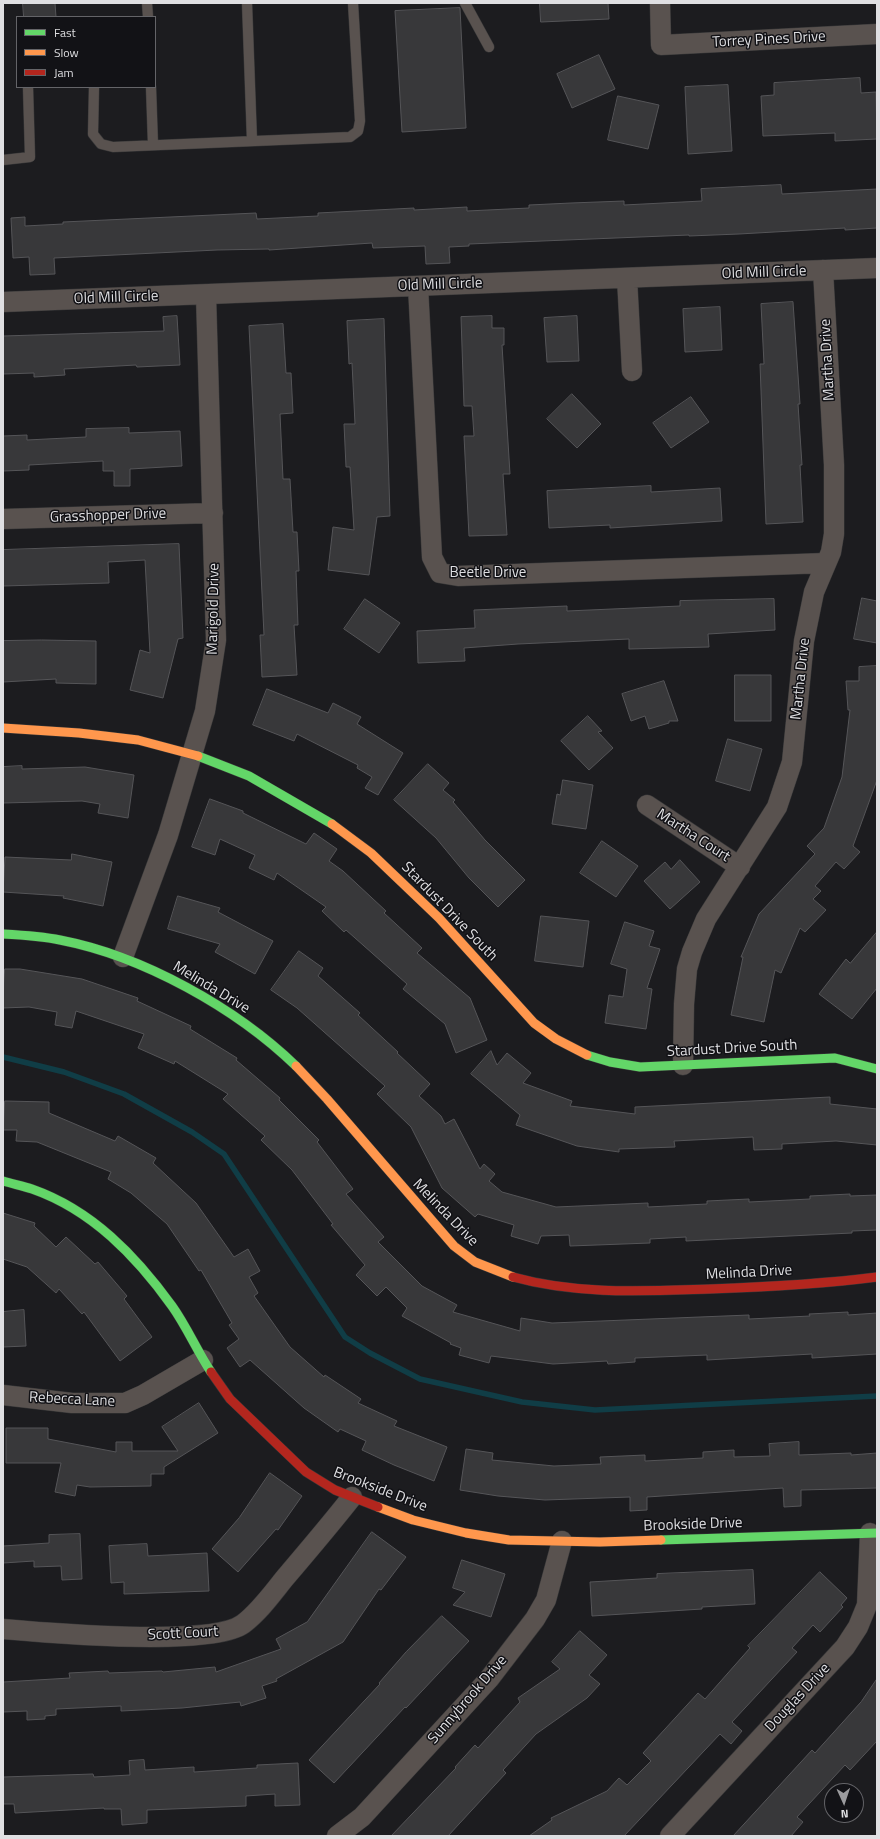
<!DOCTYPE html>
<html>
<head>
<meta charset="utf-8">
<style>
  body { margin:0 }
  #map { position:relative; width:880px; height:1839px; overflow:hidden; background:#1c1c1f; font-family:"Titillium Web",sans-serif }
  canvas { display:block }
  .frame { position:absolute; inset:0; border:4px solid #dfdfe2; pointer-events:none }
  .legend { position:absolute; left:16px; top:16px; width:140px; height:72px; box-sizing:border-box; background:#121216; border:1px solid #646468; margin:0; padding:5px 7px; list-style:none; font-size:12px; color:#dfdfe2 }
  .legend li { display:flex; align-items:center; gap:8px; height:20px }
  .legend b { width:20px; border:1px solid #646468 }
  .north { position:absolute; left:824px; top:1783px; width:40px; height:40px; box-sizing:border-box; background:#121216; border:1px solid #646468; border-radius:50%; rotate:177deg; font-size:11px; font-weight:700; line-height:16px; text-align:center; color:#dfdfe2 }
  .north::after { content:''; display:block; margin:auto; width:14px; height:18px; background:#9b9b9e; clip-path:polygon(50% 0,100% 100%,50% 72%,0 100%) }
</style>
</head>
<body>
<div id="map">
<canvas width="880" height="1839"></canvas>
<div class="frame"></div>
<ul class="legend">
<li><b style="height:5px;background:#63d668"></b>Fast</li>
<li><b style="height:5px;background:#ff974d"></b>Slow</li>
<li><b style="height:5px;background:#b3261e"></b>Jam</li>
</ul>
<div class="north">N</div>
</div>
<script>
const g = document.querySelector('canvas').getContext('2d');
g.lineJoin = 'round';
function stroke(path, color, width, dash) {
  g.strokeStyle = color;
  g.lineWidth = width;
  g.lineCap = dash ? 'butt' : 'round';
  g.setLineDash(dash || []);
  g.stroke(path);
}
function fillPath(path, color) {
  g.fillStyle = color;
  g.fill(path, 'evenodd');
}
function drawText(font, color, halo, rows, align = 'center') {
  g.font = font + ' "Titillium Web",sans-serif';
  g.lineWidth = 3;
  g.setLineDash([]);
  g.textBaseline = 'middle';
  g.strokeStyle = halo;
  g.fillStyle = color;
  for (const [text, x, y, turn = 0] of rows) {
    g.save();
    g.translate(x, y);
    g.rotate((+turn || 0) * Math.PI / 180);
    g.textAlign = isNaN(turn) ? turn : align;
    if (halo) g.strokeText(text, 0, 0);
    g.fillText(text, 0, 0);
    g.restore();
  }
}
const stream = new Path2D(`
  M3,1057L64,1072L124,1094L192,1132L224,1154L345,1337L370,1353L420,1379L522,1402L595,1410L877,1396`);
const building = new Path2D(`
  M23,3H55L56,17H24Z
  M540,3H608L609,19L541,22Z
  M460,8L466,128L402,132L395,11Z
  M599,55L615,89L572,108L557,74Z
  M860,78L861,93L876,92L877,139L835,141V133L763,136L761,96L774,95V83Z
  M728,85L732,151L688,154L685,87Z
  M618,96L659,105L648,149L608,140Z
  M781,185L782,194L877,189V228L845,230V228L739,234L689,236V235L469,244V246L449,247L450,263L426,264L425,246L373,248L372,243L269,250V249L217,250L54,258L55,274L30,275L29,257L13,258L11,218L25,217V226L63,224V222L256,213L257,219L318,216V213L414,208V210L467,207V211L529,208V205L571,203L624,201V205L702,201L701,189Z
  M793,302L800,404H798L802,465H800L803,522L766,524L760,364H764L761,304Z
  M720,307L722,350L685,352L683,309Z
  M177,316L180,365L137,367L136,365L64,369L65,375L34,377V373L3,374V336L164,331L163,317Z
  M492,316V328H504V345H502L510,474H503L507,535L469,536L464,436H474L472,406H464L461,317Z
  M577,316L579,361L547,362L544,318Z
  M384,319L390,516L377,517L369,575L328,570L333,527L354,530L350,467H346L344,424H355L352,363L349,364L347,321Z
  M283,324L286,373H291L293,413L280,414L283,479H290L293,532H297L299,571H296L298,625H294L297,675L262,677L260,635H264L249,326Z
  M572,394L601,424L577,448L547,419Z
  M691,397L709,422L671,448L653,423Z
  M129,428V433L180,431L182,466L130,469V486H114V471H103V461L29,465V470L3,471V436L27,435V440L86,437V429Z
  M651,486V492L720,488L722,521L610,528V525L549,528L547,491Z
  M179,544L183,638L178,639L163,698L130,690L140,650L150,653L145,560L108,562L109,583L3,586V550Z
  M862,598L877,601V643L854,639Z
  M365,599L400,623L379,653L344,629Z
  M774,599L775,630L708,634L709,647L629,649V639L518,644L464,648L465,661L418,663L417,631L475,628L474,610L567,606V611L680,606V601Z
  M42,640L96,641V684L56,683V679L3,682V641Z
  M877,666V780L853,846L860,852L844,869L836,862L815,886L821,891L813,899L826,910L805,932L800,928L781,973L775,970L764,1022L731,1015L743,957H741L759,914L815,854L807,846L824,828L842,777L850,710H848L846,681H859V667Z
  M735,675H771V721H735Z
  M664,681L678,721H669V723L649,729L645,716L631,721L622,694Z
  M267,689L328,713L333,703L361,717L357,724L403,753L378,795L365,788L372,777L357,768L358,765L297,734L294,741L253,725Z
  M588,716L602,731L598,732L613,748L589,770L561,741Z
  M728,739L762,749L750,791L716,781Z
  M428,764L449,783L443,790L455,800L453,802L485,840L525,880L498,907L469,878L436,838L394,800Z
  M22,766V769L85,767L134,775L128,818L98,813L100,804L82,801L3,803V767Z
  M563,780L593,785L586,829L552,824L557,794L560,795Z
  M210,799L243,811V813L306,844L314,833L337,849L329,861L343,871L386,911L384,913L422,948L417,953L470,998L487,1040L456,1053L445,1024L403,989L407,984L346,930L344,932L322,911L326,907L277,873L274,880L249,868L255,855L220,839L215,855L192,847Z
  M602,841L638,866L616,897L580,873Z
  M72,854L112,862L103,906L63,898L64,896L3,892L5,857L71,860Z
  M680,860L700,882L670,909L644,881L665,862L671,869Z
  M178,896L220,908L218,912L273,941L255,974L215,952L220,944L168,929Z
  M541,916L589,921L583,967L535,961Z
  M625,922L654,931L649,946L660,949L647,988L652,989L646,1029L605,1023L609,995L623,997L627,969L611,964Z
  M877,932V988L852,1019L819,994L846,959L850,963Z
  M299,951L323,968L318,976L360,1013L358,1015L398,1052L397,1053L430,1084L419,1096L441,1116L445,1124L454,1119L480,1169L484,1164L495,1174L489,1181L502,1192L556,1207L648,1203V1207L707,1204V1201L749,1199V1202L810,1199V1196L850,1194V1196L877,1195V1230L852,1231V1233L686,1241V1237L650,1239V1243L570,1246L569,1235L541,1236L538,1244L511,1236L514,1225L478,1214L475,1217L442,1188L411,1127L377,1094L385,1086L297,1008L271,990Z
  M5,969H20L82,979L138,998L137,1001L191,1026L190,1029L237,1058L236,1060L280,1098L279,1100L319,1140L317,1142L353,1189L346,1194L384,1237L378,1242L422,1286L457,1305L453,1312L520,1331L521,1318L552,1323L749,1315V1319L810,1316L809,1314L848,1312V1315L877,1313V1354L812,1358V1354L707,1360V1355L635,1358V1362L608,1364L607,1361L553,1364L491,1356L489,1363L459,1355L461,1348L450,1344L451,1343L402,1316L407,1308L386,1287L377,1296L356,1275L365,1265L331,1225L333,1224L292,1170L261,1140L265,1136L223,1099L228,1094L175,1061L174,1064L138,1048L144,1034L76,1011L72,1028L55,1025L57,1012L29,1007L3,1008Z
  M491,1051L497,1065L507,1053L531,1073L523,1083L572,1101L570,1106L635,1114V1107L830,1097V1104L877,1109V1145L836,1141L782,1144V1149L754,1150L753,1137L674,1141L675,1147L619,1149V1152L577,1146L516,1125L520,1115L471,1074Z
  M5,1101L49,1102V1113L115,1141L118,1136L156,1158L153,1163L196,1203L234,1257L248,1249L260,1271L249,1277L258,1293L254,1296L290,1347L324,1377L325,1375L361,1399L358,1403L397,1421L394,1426L447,1447L434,1481L394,1465L362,1450L366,1441L340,1429L338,1432L304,1408L250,1360L240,1367L227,1348L239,1339L229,1325L232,1323L201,1270L199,1271L167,1224L131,1193L108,1179L111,1172L37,1142L16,1141L17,1130H4Z
  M3,1213L35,1223L34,1226L56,1247L66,1237L95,1264L98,1262L127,1296L124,1299L152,1337L120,1361L84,1312L82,1314L59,1289L56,1293L27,1267L3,1259Z
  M24,1310L26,1346L3,1347V1312Z
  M199,1403L218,1433L164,1467V1474H151V1486L90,1487L77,1485L75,1496L55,1492L61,1463H6V1428H48V1439L116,1452V1442H132V1451H178L162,1427Z
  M799,1442V1455L851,1453V1455L877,1453V1488L801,1490V1506L784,1507L783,1488L647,1497V1510L630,1511V1497L545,1500L498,1496L460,1490L466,1449L493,1453L492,1460L554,1466L601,1464L600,1457L645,1455V1461L703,1458V1452L734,1450V1457L770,1456L769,1444Z
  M270,1473L302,1496L278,1530L276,1529L238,1572L212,1549L239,1518Z
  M372,1532L406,1557L381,1590L379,1589L343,1642L276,1679L277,1681L262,1686L266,1698L241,1706L240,1702L182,1708L121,1711V1706L56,1709V1715L45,1716V1719L27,1720V1711L3,1712V1682L70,1678L69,1673L108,1671L109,1673L162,1671L163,1672L215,1667L216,1672L281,1649L276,1639L307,1622Z
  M80,1534L82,1579L62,1580L61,1566L34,1567V1561L3,1563V1546L49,1543V1535Z
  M147,1544L148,1556L207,1553L209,1591L124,1594V1582L111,1583L109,1546Z
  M462,1560L505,1574L491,1617L453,1605L465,1592L453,1588Z
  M753,1570L755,1604L702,1607V1609L592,1616L590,1582L657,1578V1574Z
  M820,1572L847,1598L841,1605L843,1607L820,1632L813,1625L792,1648L797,1652L732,1722L742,1731L731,1744L720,1734L624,1836H529L552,1820L551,1818L607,1791L619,1778L627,1785L651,1761L643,1753L698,1693L705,1699L750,1648L748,1646Z
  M442,1616L469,1641L406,1708L405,1707L334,1783L309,1760L380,1684L379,1683L406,1652Z
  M580,1631L607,1655L589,1675L600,1684L587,1698L536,1734L503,1770L506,1773L448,1836H391L456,1768L455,1767L475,1745L478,1748L520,1702L518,1698L560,1669L552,1662Z
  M877,1679V1741L850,1770L845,1765L797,1817L803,1822L791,1836H733L812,1750L815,1753L861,1702Z
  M144,1760L145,1770L194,1767V1772L257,1768V1765L298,1763L300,1805L275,1806V1794L246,1796V1806L147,1810V1823L122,1825L121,1809H104V1808L15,1813L14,1804H3V1777L93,1774L94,1777L130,1775L129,1761Z`);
const lane = new Path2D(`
  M147,3L148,17
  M247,3L252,141
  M465,3L489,47
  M94,87L93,134L101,144L113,147L350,137L358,131L360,121L353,3
  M151,87L153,145
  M3,160L30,157L28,87`);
const street = new Path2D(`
  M660,3L661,45L877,34
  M627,278L632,371
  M418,286L432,557L440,573L458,576L826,563
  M3,302L877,268
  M3,519L213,513
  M647,805L740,867
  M123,957L168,835L205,711L216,640L206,295
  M683,1065L684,1004L687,969L692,952L706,919L777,807L792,762L804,641L814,592L831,552L834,534V465L823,270
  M3,1395L72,1403H125L143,1395L203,1360
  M3,1629C48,1633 212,1647 243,1624C259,1612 272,1594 284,1579C307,1552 330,1525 352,1497
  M337,1836L362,1817L489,1679L535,1619L546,1600L562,1541
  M670,1836L845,1647L858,1627L867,1605L870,1533`);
const fast = new Path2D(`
  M198,756L249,776L332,824
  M3,934C22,935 41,936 60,940C143,956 236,1008 296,1066
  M587,1055L610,1062L640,1067L835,1058L877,1069
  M3,1181C13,1184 23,1186 32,1189C92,1210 136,1256 172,1306C187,1327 197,1351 211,1372
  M661,1540L877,1533`);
const slow = new Path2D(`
  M3,728L79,733L138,740L198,756
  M332,824L371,853L439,918L534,1023L556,1039L587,1055
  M296,1066L327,1099L454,1246L475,1262L513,1277
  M378,1507L413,1520L466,1533L509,1540L600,1542L661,1540`);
const jam = new Path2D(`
  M513,1277C578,1295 644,1291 710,1289C766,1287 822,1284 877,1277
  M211,1372L230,1399L306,1472L335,1490L378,1507`);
const streetNames = [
  ["Torrey Pines Drive",769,40,-3],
  ["Old Mill Circle",764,273,-2],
  ["Old Mill Circle",440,285,-2],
  ["Old Mill Circle",116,298,-2],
  ["Martha Drive",828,360,-93],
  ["Grasshopper Drive",108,516,-2],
  ["Beetle Drive",488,573],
  ["Marigold Drive",214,609,-89],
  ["Martha Drive",801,679,-84],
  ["Martha Court",693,836,33],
  ["Stardust Drive South",449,912,46],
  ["Melinda Drive",211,988,31],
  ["Stardust Drive South",732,1049,-3],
  ["Melinda Drive",445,1213,46],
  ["Melinda Drive",749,1273,-3],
  ["Rebecca Lane",72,1400,3],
  ["Brookside Drive",380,1490,21],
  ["Brookside Drive",693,1525,-2],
  ["Scott Court",183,1634,-3],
  ["Douglas Drive",798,1698,-47],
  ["Sunnybrook Drive",468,1700,-49]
];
stroke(stream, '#103d46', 5.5);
fillPath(building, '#38383a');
stroke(building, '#555558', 1);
stroke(lane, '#383839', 11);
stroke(street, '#383839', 21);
stroke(fast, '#383839', 10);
stroke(slow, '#383839', 10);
stroke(jam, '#383839', 10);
stroke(lane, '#59524f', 10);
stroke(street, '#59524f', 20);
stroke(fast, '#63d668', 9);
stroke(slow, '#ff974d', 9);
stroke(jam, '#b3261e', 9);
drawText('15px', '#dfdfe2', '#121216', streetNames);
</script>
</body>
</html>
